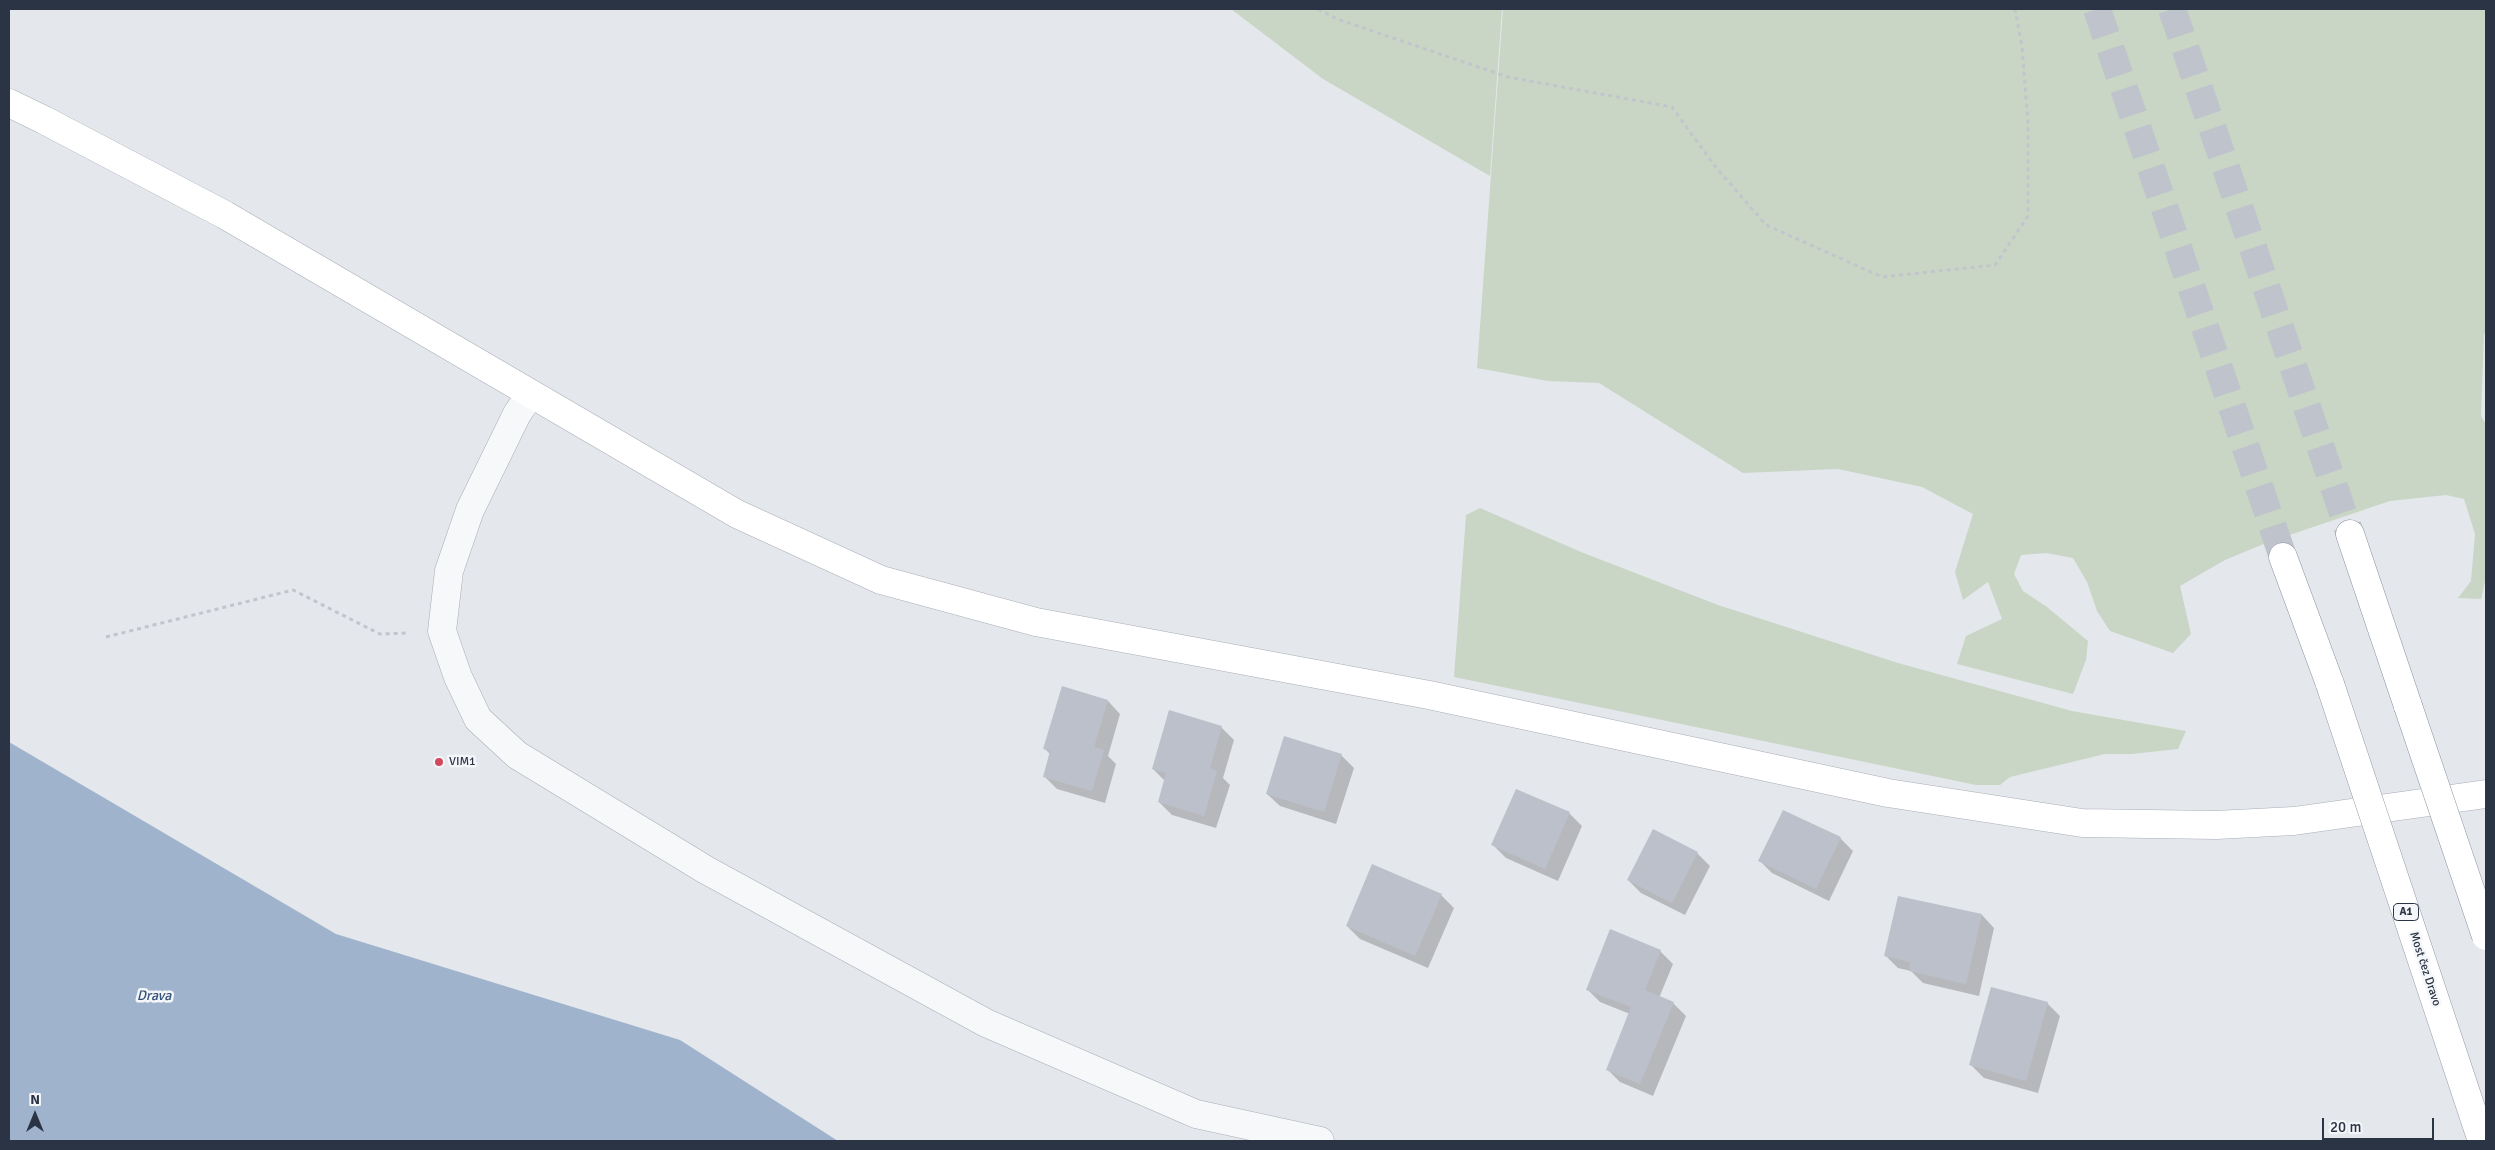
<!DOCTYPE html>
<html>
<head>
<meta charset="utf-8">
<style>
  body { margin:0 }
  #map { position:relative; width:2495px; height:1150px; overflow:hidden; background:#e4e7ec; font-family:Signika,sans-serif }
  canvas { display:block }
  .frame { position:absolute; inset:0; border:10px solid #2b3445; pointer-events:none }
  .north { position:absolute; left:10px; top:1090px; width:50px; height:50px; -webkit-text-stroke:4px #f4f6f9; paint-order:stroke; rotate:0deg; font-size:14px; font-weight:700; line-height:20px; text-align:center; color:#2b3445 }
  .north::after { content:''; display:block; margin:auto; width:18px; height:22px; background:#2b3445; clip-path:polygon(50% 0,100% 100%,50% 72%,0 100%) }
  .scale { position:absolute; left:2322px; top:1118px; width:112px; height:22px; box-sizing:border-box; border:2px solid #2b3445; border-top:0; padding-left:6px; font-size:15px; line-height:18px; white-space:nowrap; color:#2b3445; -webkit-text-stroke:4px #f4f6f9; paint-order:stroke }
</style>
</head>
<body>
<div id="map">
<canvas width="2495" height="1150"></canvas>
<div class="frame"></div>
<div class="north">N</div>
<div class="scale">20 m</div>
</div>
<script>
const g = document.querySelector('canvas').getContext('2d');
g.lineJoin = 'round';
function fillPath(path, color) {
  g.fillStyle = color;
  g.fill(path, 'evenodd');
}
function stroke(path, color, width, dash) {
  g.strokeStyle = color;
  g.lineWidth = width;
  g.lineCap = dash ? 'butt' : 'round';
  g.setLineDash(dash || []);
  g.stroke(path);
}
function drawText(font, color, halo, rows, align = 'center') {
  g.font = font + ' Signika,sans-serif';
  g.lineWidth = 5;
  g.setLineDash([]);
  g.textBaseline = 'middle';
  g.strokeStyle = halo;
  g.fillStyle = color;
  for (const [text, x, y, turn = 0] of rows) {
    g.save();
    g.translate(x, y);
    g.rotate((+turn || 0) * Math.PI / 180);
    g.textAlign = isNaN(turn) ? turn : align;
    if (halo) g.strokeText(text, 0, 0);
    g.fillText(text, 0, 0);
    g.restore();
  }
}
const green = new Path2D(`
  M1231,9H1502L1490,176L1323,79Z
  M1503,9H2486V334H2484L2481,416L2486,424V577L2481,599L2458,598L2471,581L2475,534L2464,499L2446,495L2390,501L2266,543L2225,560L2180,586L2191,634L2173,653L2110,631L2097,611L2087,582L2073,558L2046,553L2021,555L2014,574L2023,591L2047,607L2088,641L2086,660L2073,694L1957,664L1966,636L2002,619L1988,582L1963,600L1955,572L1973,514L1922,487L1838,469L1743,473L1599,383L1548,381L1477,368Z
  M1480,508L1581,552L1718,605L1898,663L2072,711L2186,731L2178,749L2132,754H2105L2010,777L2000,785H1976L1454,677L1466,515Z`);
const water = new Path2D(`
  M9,742L336,934L680,1040L838,1141H9Z`);
const shadow = new Path2D(`
  M1108,701L1120,714L1108,756L1116,764L1105,803L1057,789L1044,776L1050,754L1044,748Z
  M1221,727L1234,740L1223,778L1230,785L1216,828L1172,815L1159,802L1165,781L1153,769Z
  M1341,755L1354,768L1336,824L1280,806L1267,794Z
  M1569,813L1582,826L1558,881L1506,858L1493,845Z
  M1840,838L1853,851L1829,901L1772,873L1759,860Z
  M1697,853L1710,866L1685,915L1641,893L1628,880Z
  M1441,895L1454,908L1428,968L1360,939L1347,926Z
  M1982,915L1994,928L1979,996L1923,983L1911,971L1898,968L1886,956Z
  M1660,951L1673,964L1659,998L1673,1003L1686,1016L1653,1096L1620,1082L1607,1069L1630,1014L1600,1002L1587,989Z
  M2047,1003L2060,1016L2038,1093L1984,1078L1971,1065Z`);
const building = new Path2D(`
  M1062,686L1108,700L1094,747L1104,750L1092,791L1043,777L1050,751L1043,749Z
  M1169,710L1222,726L1210,768L1217,771L1204,816L1158,802L1166,773L1152,769Z
  M1284,736L1342,754L1324,812L1266,794Z
  M1516,789L1570,812L1545,869L1491,845Z
  M1783,810L1841,837L1816,889L1758,861Z
  M1653,829L1698,852L1672,903L1627,880Z
  M1372,864L1442,894L1415,956L1346,926Z
  M1898,896L1982,914L1966,984L1909,971L1910,962L1884,956Z
  M1610,929L1661,950L1645,990L1674,1002L1640,1084L1606,1070L1631,1007L1586,990Z
  M1991,987L2048,1002L2026,1081L1969,1065Z`);
const highwayTunnel = new Path2D(`
  M2097,9L2283,557
  M2172,9L2350,534`);
const path = new Path2D(`
  M1318,9L1337,19L1508,77L1672,107L1714,165L1766,225L1882,277L1995,265L2028,216V125L2022,46L2015,9
  M106,637L293,590L380,634L409,633`);
const street = new Path2D(`
  M530,395L517,414L470,510L449,571L442,631L458,677L478,719L517,755L706,870L986,1023L1196,1114L1320,1141`);
const secondary = new Path2D(`
  M9,103L44,120L225,215L737,514L881,580L1036,622L1429,695L1888,793L2082,823L2216,825L2294,821L2486,794`);
const highway = new Path2D(`
  M2350,534L2408,706
  M2283,557L2330,684`);
const highwayBridge = new Path2D(`
  M2330,684L2482,1141
  M2408,706L2486,936`);
const markers = [
  [439,762,5,"#d1495b"]
];
const shields = [
  [2406,912,25]
];
const shieldNames = [
  ["A1",2406,912]
];
const poiNames = [
  ["VIM1",449,762]
];
const streetNames = [
  ["Most čez Dravo",2425,969,72]
];
const waterNames = [
  ["Drava",154,996]
];
fillPath(green, '#c9d6c5');
fillPath(water, '#9fb4cc');
fillPath(shadow, '#0003');
fillPath(building, '#bbc0ca');
stroke(highwayTunnel, '#bfc3cb', 28, [28, 14]);
stroke(street, '#a9aeb7', 29);
stroke(secondary, '#a9aeb7', 29);
stroke(highway, '#8b94a3', 29);
stroke(path, '#c2c5cb', 3, [4, 4]);
stroke(street, '#f7f8fa', 28);
stroke(secondary, '#fff', 28);
stroke(highway, '#fff', 28);
stroke(highwayBridge, '#8b94a3', 29, []);
stroke(highwayBridge, '#fff', 28);
for (const [x, y, r, color] of markers) {
  const dot = new Path2D();
  dot.arc(x, y, r, 0, 2 * Math.PI);
  g.fillStyle = color;
  g.fill(dot);
  stroke(dot, '#f4f6f9', 2);
}
for (const [x, y, w] of shields) {
  const box = new Path2D();
  box.roundRect(x - w / 2, y - 8.5, w, 17, 4);
  g.fillStyle = '#f4f6f9';
  g.fill(box);
  stroke(box, '#2b3445', 1);
}
drawText('bold 11px', '#2b3445', null, shieldNames);
drawText('12px', '#2b3445', '#f4f6f9', poiNames, 'left');
drawText('12px', '#2b3445', '#f4f6f9', streetNames);
drawText('italic 14px', '#34527a', '#f4f6f9', waterNames);
</script>
</body>
</html>
